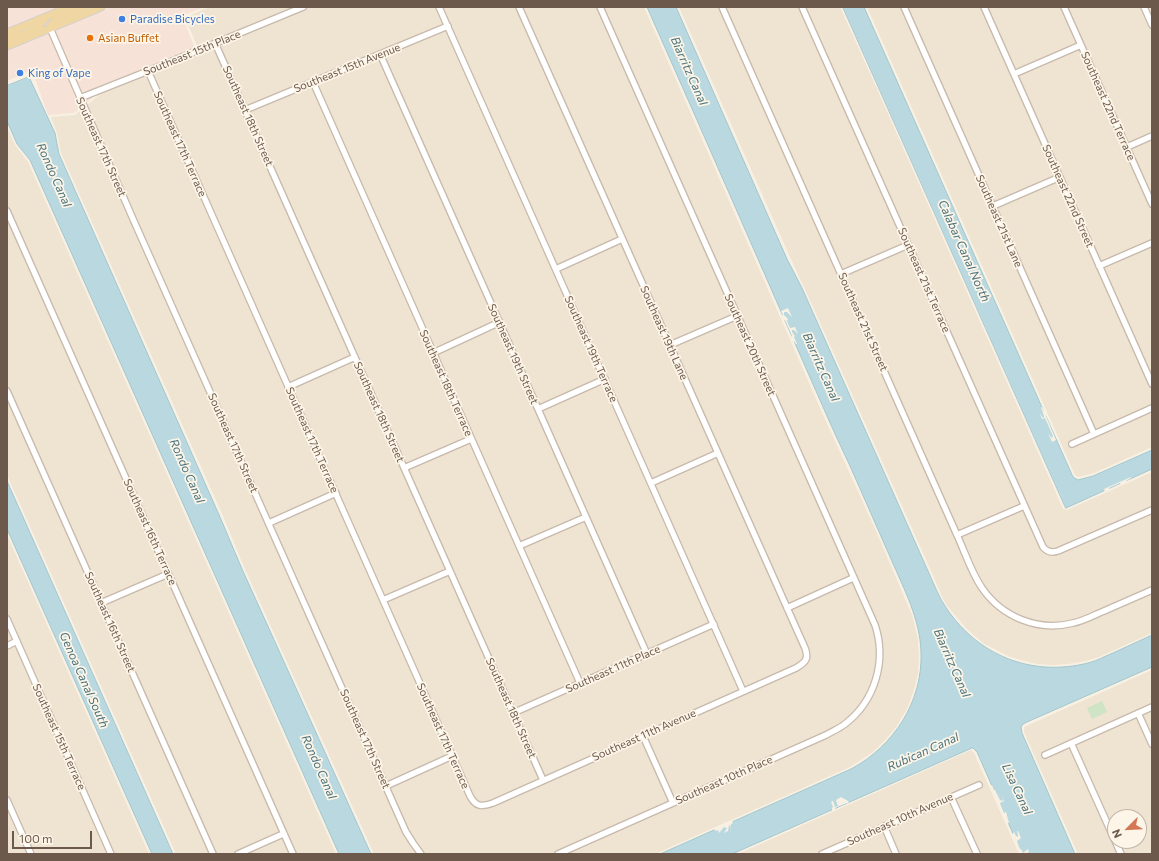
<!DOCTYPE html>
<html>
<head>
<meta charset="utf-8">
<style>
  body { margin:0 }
  #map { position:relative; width:1159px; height:861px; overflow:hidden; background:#f8f1e3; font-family:Commissioner,sans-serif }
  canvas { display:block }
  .frame { position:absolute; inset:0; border:8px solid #6d594c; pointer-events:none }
  .north { position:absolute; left:1107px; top:809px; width:40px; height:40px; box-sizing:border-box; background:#fcf5e8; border:1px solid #c3b7aa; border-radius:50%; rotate:246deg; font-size:11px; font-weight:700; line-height:16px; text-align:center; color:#6d594c }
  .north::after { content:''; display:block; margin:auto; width:14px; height:18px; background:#d37757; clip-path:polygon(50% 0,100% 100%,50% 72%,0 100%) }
  .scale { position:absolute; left:12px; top:831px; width:80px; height:18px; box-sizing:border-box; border:2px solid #6d594c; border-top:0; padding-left:5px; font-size:12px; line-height:14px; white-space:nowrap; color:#6d594c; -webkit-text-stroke:3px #fcf5e8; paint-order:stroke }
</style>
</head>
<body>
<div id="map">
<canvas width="1159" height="861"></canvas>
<div class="frame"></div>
<div class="north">N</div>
<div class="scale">100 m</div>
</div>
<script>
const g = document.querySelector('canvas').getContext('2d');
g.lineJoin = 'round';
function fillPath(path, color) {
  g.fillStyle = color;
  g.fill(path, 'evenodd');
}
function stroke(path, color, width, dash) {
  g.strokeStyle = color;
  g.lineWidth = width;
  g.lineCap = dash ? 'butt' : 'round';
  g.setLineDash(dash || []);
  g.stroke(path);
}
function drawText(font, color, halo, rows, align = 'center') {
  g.font = font + ' Commissioner,sans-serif';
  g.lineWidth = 3.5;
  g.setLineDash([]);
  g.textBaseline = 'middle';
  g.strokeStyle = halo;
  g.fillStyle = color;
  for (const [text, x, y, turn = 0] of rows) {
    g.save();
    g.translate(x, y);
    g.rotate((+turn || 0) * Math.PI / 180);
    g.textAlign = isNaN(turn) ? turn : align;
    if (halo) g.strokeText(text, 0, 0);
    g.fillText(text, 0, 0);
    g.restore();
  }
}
const residential = new Path2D(`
  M210,7H644L824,417L876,531L912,615L918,640L919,655L918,673L914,690L907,709L896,727L886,739L873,752L850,767L655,854H374L244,567L223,516L61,153L57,133L51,117L75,115L104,91L199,51L185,17Z
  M679,7H840L873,80L1063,509L1067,510L1152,472V633L1099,657L1086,661L1068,664L1053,665L1037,664L1010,657L983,643L966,628L949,608L944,601L928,564L804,287L790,257Z
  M867,7H1152V447L1094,473L1078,477L1075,475Z
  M7,127L15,145L28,162L336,854H176L7,475Z
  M7,535L149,854H7Z
  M1152,670V854H1078L1024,732V727ZM1115,817H1139V841H1115Z
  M971,750L974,753L1019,854H738Z`);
const commercial = new Path2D(`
  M7,7H204L182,16L196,51L103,89L74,113L48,115L32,70L7,81Z`);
const green = new Path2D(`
  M1102,701L1107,712L1092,719L1087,708Z`);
const water = new Path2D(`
  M647,7H676L787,259L802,288L928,571C934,584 939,598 947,609C979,656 1032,677 1088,663C1097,661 1105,656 1113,653C1126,647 1139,641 1152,635V667L1027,722L1023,724L1021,727L1022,733L1075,854H1022L977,752L973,748H972L732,854H660L851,769C894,746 923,701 921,652C920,619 904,589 891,559C877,528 864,497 850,466C842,449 834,432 827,416C767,280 707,142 647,7Z
  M843,7H864L1073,477L1078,480L1093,476L1152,450V469L1066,508Z
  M29,77L55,133L59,154L220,517L242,569L371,854H339L30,160L17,144L7,121V86Z
  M7,481L173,854H152L7,529Z`);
const pier = new Path2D(`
  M788,308L792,317L787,312H784V315L788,319L787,321L790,328L795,327L798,334L794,330H792V332L795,336L794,337L797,344H796L794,341L793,342L791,337L792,336L785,320H783L781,316L783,315L781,311Z
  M1041,407H1042L1044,411L1045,410L1047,415L1046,416L1056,440L1052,442L1048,433L1051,437L1052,438L1053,436L1045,418L1042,419L1039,412L1042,417L1044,418V416Z
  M1131,477V478L1126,481V483L1121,485L1120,483L1109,488L1110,490L1105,492L1104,489Z
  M992,785L994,790H995L1000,800L1002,801L1003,800L1001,795L1004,801L1000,803L1004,813L1006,812L1009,823H1007L990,786Z
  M841,797L848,801L849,804H848L847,803L837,807L835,808L836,810L832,811V808L833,807L831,802L833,801L835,807L838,806L836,800Z
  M732,820L733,823L731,824L730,831L731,827L729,825L728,831L724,833L727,828L724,827L719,833L718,830L715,831L714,828Z
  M1017,831H1018L1021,838L1017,841L1020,849H1021L1023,853L1028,849L1029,852L1025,854H1020L1012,835L1014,832L1016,836L1018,837V835Z`);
const minor = new Path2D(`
  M439,7L743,691
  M722,7L957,535C965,552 971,572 982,588C1002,617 1038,632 1073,623C1084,621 1094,615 1104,611C1120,604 1136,597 1152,590
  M802,7L1043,547C1047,552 1052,553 1058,551L1152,510
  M904,7L1094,434
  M984,7L1152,384
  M1064,7L1152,204
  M1144,7L1152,25
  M50,28L133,219L406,832L413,843L421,854
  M215,43L543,780
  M380,54L647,654
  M148,71L470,796C476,807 481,807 493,803L796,668C806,662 809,659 805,648L519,7
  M1014,74L1081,45
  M313,82L580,683
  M80,98L148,71L303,7
  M245,110L448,26
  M1127,147L1152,136
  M993,206L1060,177
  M7,211L293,854
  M1099,266L1152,243
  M556,269L622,239
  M841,274L908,245
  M670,345L737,316
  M433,353L500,322
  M288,387L355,357
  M7,391L213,854
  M538,409L605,379
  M1072,444L1152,408
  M404,468L471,439
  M651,483L718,453
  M269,523L336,493
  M957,535L1024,506
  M519,546L586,517
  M383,600L450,571
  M101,603L168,574
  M787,608L853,578
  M7,619L111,854
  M7,646L17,641
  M513,713L714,624
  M1138,713L1152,744
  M643,736L673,803
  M1071,743L1121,854
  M1045,755L1152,707
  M386,786L452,756
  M951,797L977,854
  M7,800L31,854
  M884,826L896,854
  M238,854L283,834
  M558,854L826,735C833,731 840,728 845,724C875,701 887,661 875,625L600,7
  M822,854L979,785`);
const major = new Path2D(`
  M50,28C53,16 73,12 84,7
  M7,33L70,7
  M7,40C20,35 37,32 44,19
  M7,46L101,7`);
const markers = [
  [122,19,4,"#3f7fe0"],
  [90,38,4,"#e8710a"],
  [20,73,4,"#3f7fe0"]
];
const shopNames = [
  ["Paradise Bicycles",130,19],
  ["King of Vape",28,73]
];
const foodNames = [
  ["Asian Buffet",98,38]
];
const streetNames = [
  ["Southeast 15th Place",192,53,-22],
  ["Southeast 15th Avenue",347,68,-22],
  ["Southeast 22nd Terrace",1108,106,66],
  ["Southeast 18th Street",248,116,66],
  ["Southeast 17th Terrace",180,144,66],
  ["Southeast 17th Street",101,147,66],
  ["Southeast 22nd Street",1068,196,66],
  ["Southeast 21st Lane",999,221,66],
  ["Southeast 21st Terrace",924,280,66],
  ["Southeast 21st Street",863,322,66],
  ["Southeast 19th Lane",664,333,66],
  ["Southeast 20th Street",750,345,66],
  ["Southeast 19th Terrace",591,349,66],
  ["Southeast 19th Street",513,354,66],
  ["Southeast 18th Terrace",446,383,66],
  ["Southeast 18th Street",379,412,66],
  ["Southeast 17th Terrace",312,440,66],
  ["Southeast 17th Street",233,443,66],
  ["Southeast 16th Terrace",150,532,66],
  ["Southeast 16th Street",110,622,66],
  ["Southeast 11th Place",613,669,-24],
  ["Southeast 18th Street",511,708,66],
  ["Southeast 11th Avenue",644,735,-24],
  ["Southeast 17th Terrace",443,736,66],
  ["Southeast 15th Terrace",59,737,66],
  ["Southeast 17th Street",365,739,66],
  ["Southeast 10th Place",724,780,-24],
  ["Southeast 10th Avenue",900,819,-24]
];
const waterNames = [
  ["Biarritz Canal",689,71,66],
  ["Rondo Canal",54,175,66],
  ["Calabar Canal North",964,251,66],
  ["Biarritz Canal",821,367,66],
  ["Rondo Canal",187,471,66],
  ["Biarritz Canal",952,663,66],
  ["Genoa Canal South",84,680,66],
  ["Rubican Canal",923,752,-24],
  ["Rondo Canal",319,767,66],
  ["Lisa Canal",1017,789,65]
];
fillPath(residential, '#efe3d2');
fillPath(commercial, '#f7e2d8');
fillPath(green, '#cfe4c4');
fillPath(water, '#bad8df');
stroke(water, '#a2c6cf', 1);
fillPath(pier, '#f8f1e3');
stroke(minor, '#c7b9ab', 8);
stroke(major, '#d6d1cd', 9);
stroke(minor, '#fff', 5.5);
stroke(major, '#efd6a3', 7);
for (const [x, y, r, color] of markers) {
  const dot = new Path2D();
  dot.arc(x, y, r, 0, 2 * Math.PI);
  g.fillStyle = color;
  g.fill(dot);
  stroke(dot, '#fcf5e8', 1.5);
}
drawText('11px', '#366cbe', '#fcf5e8', shopNames, 'left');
drawText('11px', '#c56008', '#fcf5e8', foodNames, 'left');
drawText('11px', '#6d594c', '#fcf5e8', streetNames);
drawText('italic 12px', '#4a737e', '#fcf5e8', waterNames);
</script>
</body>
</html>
